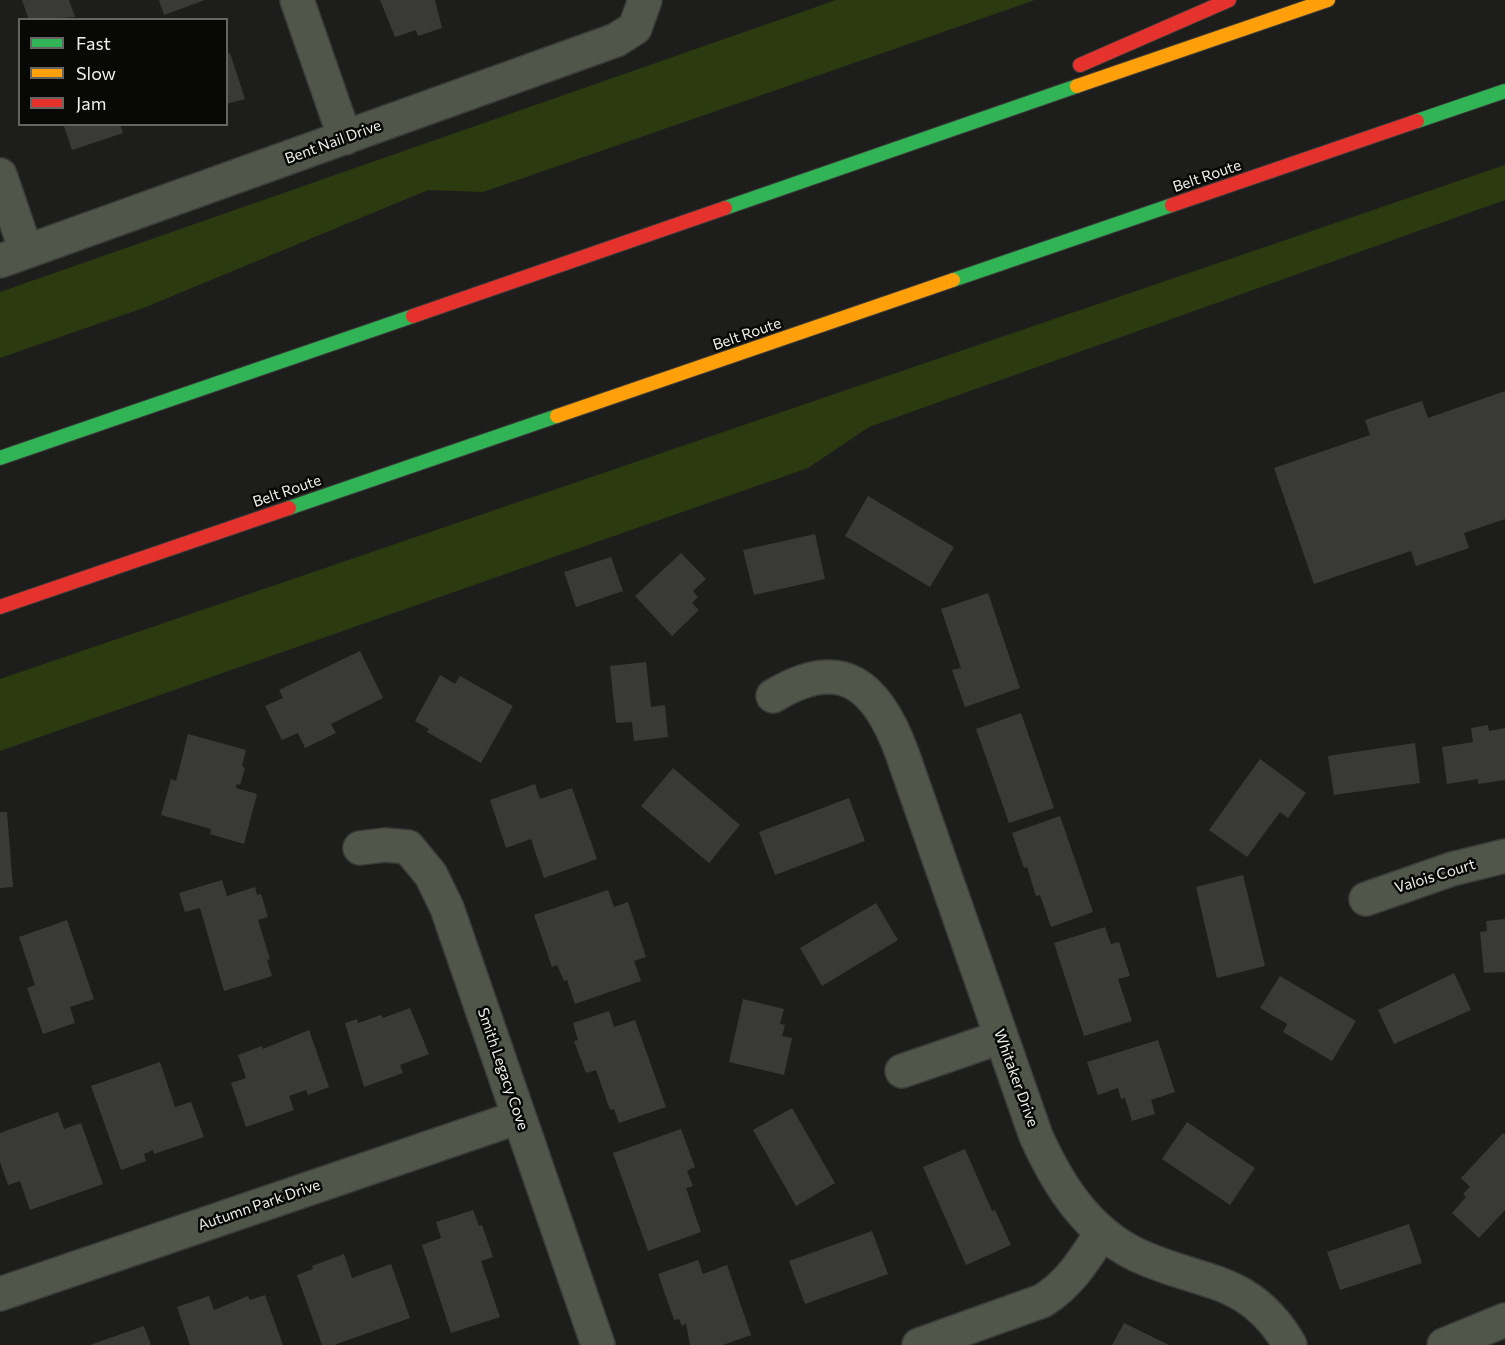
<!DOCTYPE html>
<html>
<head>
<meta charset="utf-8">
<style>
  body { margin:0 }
  #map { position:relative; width:1505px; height:1345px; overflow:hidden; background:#1d1e1c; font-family:Commissioner,sans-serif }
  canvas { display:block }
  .legend { position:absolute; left:18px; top:18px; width:210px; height:108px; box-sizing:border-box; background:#080807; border:2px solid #646563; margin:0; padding:8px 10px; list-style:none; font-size:18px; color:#eef0ed }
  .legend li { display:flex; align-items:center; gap:12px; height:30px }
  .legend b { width:30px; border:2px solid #646563 }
</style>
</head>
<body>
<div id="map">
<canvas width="1505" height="1345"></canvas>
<ul class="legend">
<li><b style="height:8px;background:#30b455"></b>Fast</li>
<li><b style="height:8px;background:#ff9f0a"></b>Slow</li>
<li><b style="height:8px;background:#e5322d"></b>Jam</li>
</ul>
</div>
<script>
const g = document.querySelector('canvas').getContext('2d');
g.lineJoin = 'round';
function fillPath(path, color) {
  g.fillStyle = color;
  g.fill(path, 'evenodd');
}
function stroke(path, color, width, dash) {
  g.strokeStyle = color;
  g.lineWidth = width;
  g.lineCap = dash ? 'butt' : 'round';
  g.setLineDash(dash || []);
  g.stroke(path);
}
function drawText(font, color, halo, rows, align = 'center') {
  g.font = font + ' Commissioner,sans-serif';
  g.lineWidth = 5;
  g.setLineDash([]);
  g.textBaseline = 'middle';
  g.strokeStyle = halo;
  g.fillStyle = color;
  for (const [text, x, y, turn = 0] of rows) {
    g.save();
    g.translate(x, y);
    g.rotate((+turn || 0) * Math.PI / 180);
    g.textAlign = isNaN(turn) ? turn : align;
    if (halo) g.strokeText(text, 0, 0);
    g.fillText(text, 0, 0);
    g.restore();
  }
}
const green = new Path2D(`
  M836,0H1035L483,192L428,190L146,307L0,358V292Z
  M1505,165V200L869,427L808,468L0,751V679Z`);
const building = new Path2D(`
  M22,0H69L75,17L29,20Z
  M159,0H205L164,15Z
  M380,0H435L442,28L418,36L416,30L395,37Z
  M230,53L245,99L226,104V54Z
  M67,124H120L123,133L72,150L64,126Z
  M1505,391V519L1464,533L1469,548L1416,566L1411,551L1314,584L1274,468L1370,435L1365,420L1422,401L1428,418Z
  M868,496L954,547L930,587L845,536Z
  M815,534L825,579L754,595L743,550Z
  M681,553L706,579L693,591L698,597L692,603L699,610L672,636L635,596Z
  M611,557L623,591L576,607L564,572Z
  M988,593L1020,688L965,707L952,670L961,668L941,609Z
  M360,651L383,698L331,724L336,733L305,748L298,733L282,740L265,706L283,698L279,690Z
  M646,662L651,707L665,705L668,737L634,741L632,722L616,723L610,666Z
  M440,675L455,684L460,676L513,706L481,763L427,732L429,729L415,721Z
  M1021,713L1054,808L1009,823L976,729Z
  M1488,725L1489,731L1505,728V780L1478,784V779L1447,784L1442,747L1473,742L1471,728Z
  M188,734L246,750L242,766L245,768L240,785L237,784L236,788L257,794L244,844L210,834L211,829L161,815L171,779L176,781Z
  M1415,743L1420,783L1334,795L1328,756Z
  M1260,759L1306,793L1288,818L1280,812L1247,857L1209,830Z
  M673,768L740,825L709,863L641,806Z
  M535,784L540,799L572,788L597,859L544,878L531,839L506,848L490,800Z
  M849,798L865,841L775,875L759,832Z
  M0,812H7L13,887L0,888Z
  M1060,816L1093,912L1051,927L1040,895L1036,896L1027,867L1024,868L1012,833Z
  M1243,875L1265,966L1217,978L1196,887Z
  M222,880L227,896L255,887L257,895L261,894L268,917L258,920L270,959L267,960L272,976L224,991L200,908L185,912L179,893Z
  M608,890L614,907L628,902L646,957L634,961L641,981L575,1004L567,980L564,981L557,965L552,967L534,915Z
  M876,903L898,940L822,986L800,948Z
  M1505,919V972L1484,973L1480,932L1487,931L1486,921Z
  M67,920L94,999L70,1007L75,1023L43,1034L27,988L35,985L19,937Z
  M1105,927L1111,944L1119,942L1130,976L1118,979L1132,1021L1084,1036L1054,943Z
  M1454,973L1471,1010L1394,1044L1378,1010Z
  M1280,976L1356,1021L1332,1061L1283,1032L1287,1024L1260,1008Z
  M743,999L784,1009L780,1024L785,1025L782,1036L792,1038L784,1075L729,1062Z
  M410,1008L429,1054L400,1065L403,1073L364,1087L345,1023L357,1019L358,1023L381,1015L383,1018Z
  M609,1011L614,1027L635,1020L666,1107L619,1123L614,1109L610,1110L596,1070L586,1073L574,1041L578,1040L573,1023Z
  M309,1030L329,1087L308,1095L306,1090L289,1096L294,1110L246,1127L231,1083L246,1078L238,1055L262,1046L263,1049Z
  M1158,1040L1175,1092L1151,1100L1155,1114L1132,1121L1125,1098L1121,1099L1118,1088L1098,1095L1087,1062Z
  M160,1062L175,1107L191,1102L204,1137L154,1154L153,1150L144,1154L146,1161L121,1170L91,1086Z
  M792,1108L835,1183L796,1206L753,1130Z
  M58,1112L64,1129L81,1123L103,1184L30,1210L20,1181L8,1185L0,1162V1133Z
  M1187,1122L1255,1168L1230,1205L1162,1159Z
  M681,1129L695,1167L687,1171L693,1186L686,1188L701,1232L648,1251L613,1153Z
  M1503,1133L1505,1135V1210L1479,1238L1452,1213L1466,1197L1463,1194L1470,1187L1461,1178Z
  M965,1149L992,1211L995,1210L1011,1245L966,1265L923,1167Z
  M473,1210L479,1226L482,1225L493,1257L481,1261L500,1317L451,1333L422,1245L441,1238L436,1222Z
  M1409,1224L1422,1263L1340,1290L1327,1252Z
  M872,1231L888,1274L805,1304L789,1261Z
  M344,1254L352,1278L391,1264L410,1318L334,1345H322L297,1275L313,1269L312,1266Z
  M698,1260L703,1274L727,1265L751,1335L723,1345H690L686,1324L682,1326L679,1319L674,1320L658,1274Z
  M265,1295L283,1345H190L177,1307L209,1296L214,1310L248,1296L250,1300Z
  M1124,1323L1169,1345H1112Z
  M144,1326L151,1345H90Z`);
const street = new Path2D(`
  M297,0L345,138
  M0,175L26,251
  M0,261L616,40L635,28L645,0
  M773,696C842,654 877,685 902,753L1036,1136C1058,1185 1087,1231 1137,1255C1201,1285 1249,1275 1290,1345
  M360,848L385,845L408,847L431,875L447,908L598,1345
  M1366,899L1452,869L1505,856
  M902,1071L1001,1037
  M0,1294L519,1117
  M919,1345L1042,1301C1070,1284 1085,1259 1102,1232
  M1444,1345L1505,1320`);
const fast = new Path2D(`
  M1417,121L1505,91
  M725,208L1077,86
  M953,280L1172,205
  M0,458L413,316
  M289,508L557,416`);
const slow = new Path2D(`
  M1077,86L1328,0
  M557,416L953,280`);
const jam = new Path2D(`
  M1080,65L1229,0
  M1172,205L1417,121
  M413,316L725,208
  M0,607L289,508`);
const streetNames = [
  ["Bent Nail Drive",333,142,-20],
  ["Belt Route",1207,176,-19],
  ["Belt Route",747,334,-19],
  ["Belt Route",287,491,-19],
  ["Valois Court",1435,876,-17],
  ["Smith Legacy Cove",503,1069,71],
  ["Whitaker Drive",1016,1078,70],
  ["Autumn Park Drive",259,1205,-19]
];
fillPath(green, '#2b3b0f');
fillPath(building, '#393a38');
stroke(street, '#3a3b39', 36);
stroke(fast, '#3a3b39', 16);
stroke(slow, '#3a3b39', 16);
stroke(jam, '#3a3b39', 16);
stroke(street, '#51564b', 33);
stroke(fast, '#30b455', 14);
stroke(slow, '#ff9f0a', 14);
stroke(jam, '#e5322d', 14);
drawText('15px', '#eef0ed', '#080807', streetNames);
</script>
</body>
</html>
